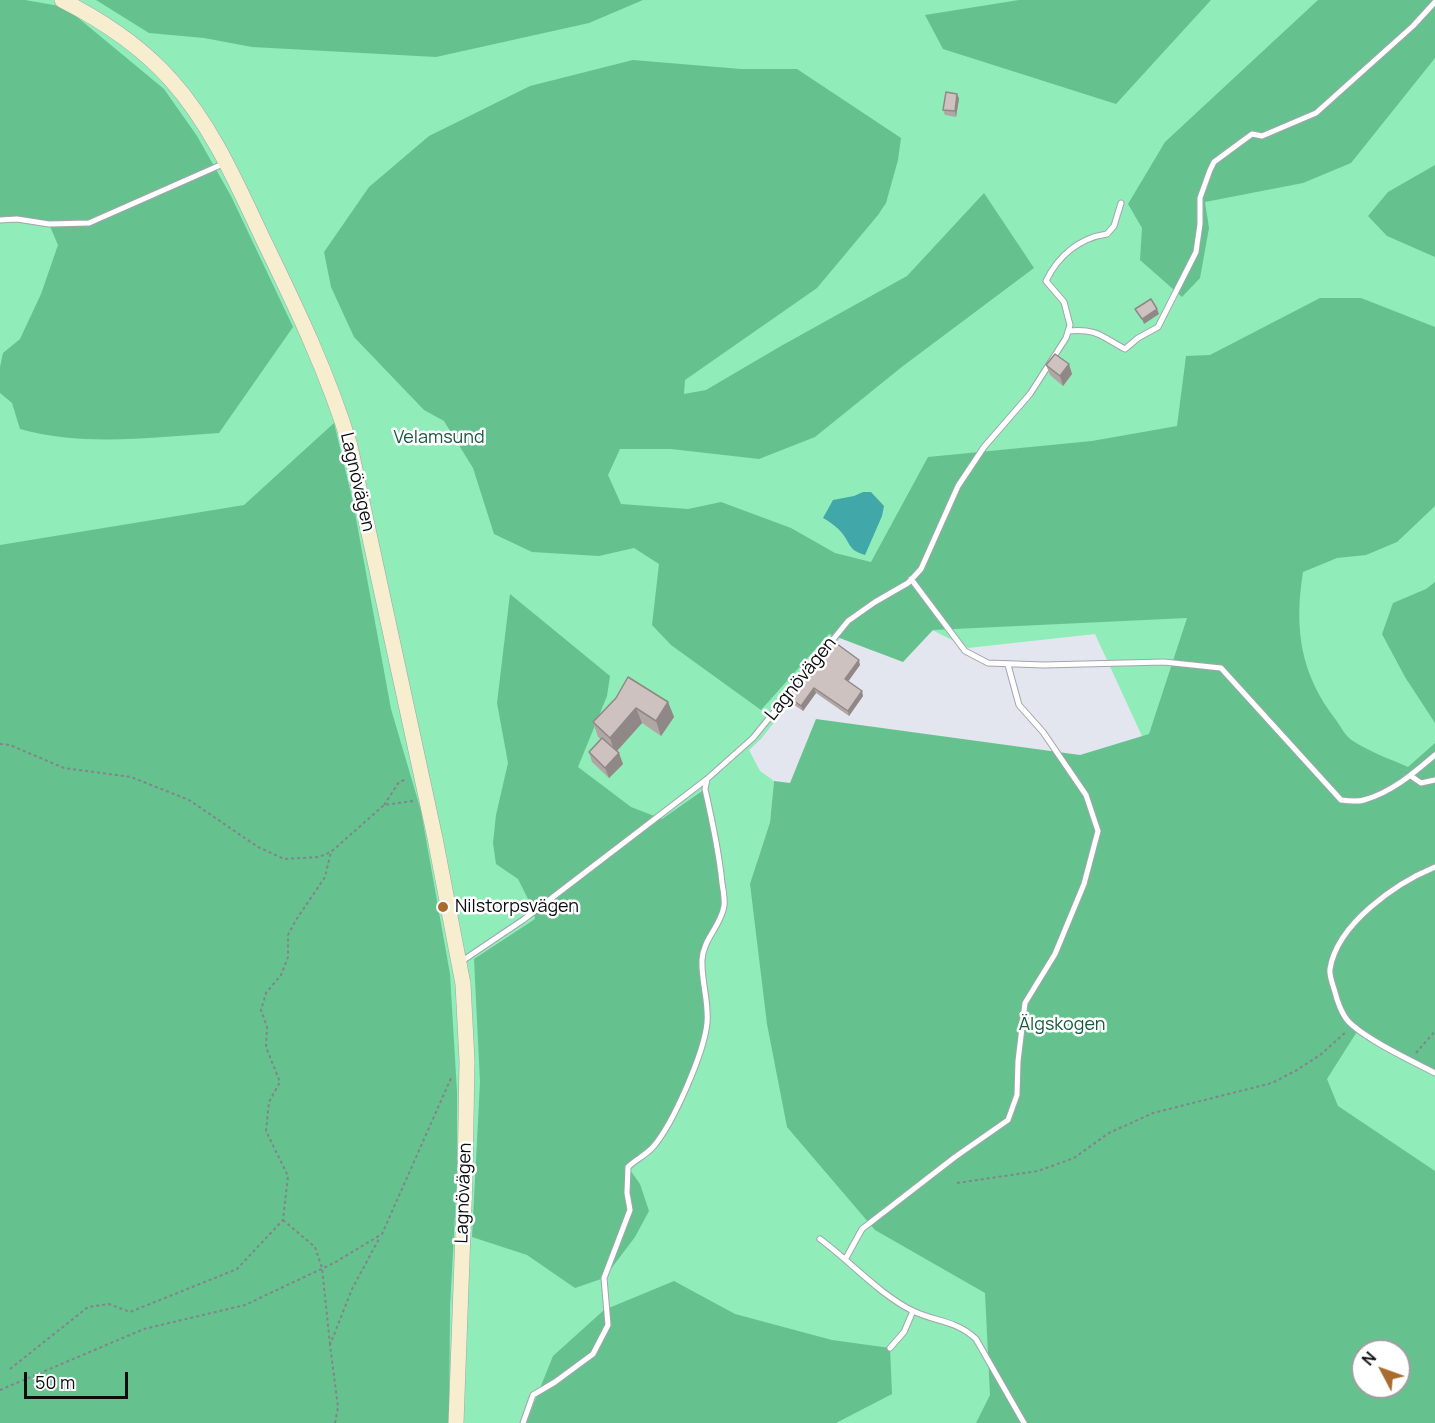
<!DOCTYPE html>
<html>
<head>
<meta charset="utf-8">
<style>
  body { margin:0 }
  #map { position:relative; width:1435px; height:1423px; overflow:hidden; background:#e4e6ef; font-family:Manrope,sans-serif }
  canvas { display:block }
  .north { position:absolute; left:1351px; top:1339px; width:60px; height:60px; box-sizing:border-box; background:#fff; border:2px solid #9e9e9f; border-radius:50%; rotate:311deg; font-size:16px; font-weight:700; line-height:24px; text-align:center; color:#0d0d10 }
  .north::after { content:''; display:block; margin:auto; width:21px; height:27px; background:#a86d2e; clip-path:polygon(50% 0,100% 100%,50% 72%,0 100%) }
  .scale { position:absolute; left:24px; top:1372px; width:104px; height:27px; box-sizing:border-box; border:3px solid #0d0d10; border-top:0; padding-left:8px; font-size:18px; line-height:21px; white-space:nowrap; color:#0d0d10; -webkit-text-stroke:4px #fff; paint-order:stroke }
</style>
</head>
<body>
<div id="map">
<canvas width="1435" height="1423"></canvas>
<div class="north">N</div>
<div class="scale">50 m</div>
</div>
<script>
const g = document.querySelector('canvas').getContext('2d');
g.lineJoin = 'round';
function fillPath(path, color) {
  g.fillStyle = color;
  g.fill(path, 'evenodd');
}
function stroke(path, color, width, dash) {
  g.strokeStyle = color;
  g.lineWidth = width;
  g.lineCap = dash ? 'butt' : 'round';
  g.setLineDash(dash || []);
  g.stroke(path);
}
function drawText(font, color, halo, rows, align = 'center') {
  g.font = font + ' Manrope,sans-serif';
  g.lineWidth = 5;
  g.setLineDash([]);
  g.textBaseline = 'middle';
  g.strokeStyle = halo;
  g.fillStyle = color;
  for (const [text, x, y, turn = 0] of rows) {
    g.save();
    g.translate(x, y);
    g.rotate((+turn || 0) * Math.PI / 180);
    g.textAlign = isNaN(turn) ? turn : align;
    if (halo) g.strokeText(text, 0, 0);
    g.fillText(text, 0, 0);
    g.restore();
  }
}
const green = new Path2D(`
  M0,0H1435V1366L1423,1423H0ZM859,621L932,630L968,648L1095,634L1245,960L758,859L770,822L774,781L760,771L749,750L761,739L840,638ZM1363,1351H1399V1387H1363Z`);
const forest = new Path2D(`
  M0,0H25L65,7L164,89L197,136L231,196L293,327L219,433C154,437 84,447 20,429L12,403L0,393V367L3,353L20,339L41,294L58,245L49,224L0,220Z
  M96,0H643L589,23L436,57L252,47L204,38L149,33Z
  M1019,0H1211L1116,104L943,49L925,15Z
  M1318,0H1435V58L1351,163L1303,183L1205,202L1209,228L1200,278L1182,297L1140,260L1142,228L1128,204L1165,142Z
  M633,60L741,69H797L901,138L898,160L886,203L878,215L817,288L685,380L684,394L706,390L781,346L907,276L984,193L1034,268L903,366L815,437L759,459L671,449H620L608,475L621,504L688,509L721,502L791,528L835,553L871,562L928,457L1092,441L1177,426L1186,356L1210,355L1320,298H1361L1435,327V506L1397,542L1366,555L1337,558L1303,572C1294,628 1300,674 1336,720C1341,727 1346,737 1353,741C1370,752 1390,759 1408,767L1435,743V1073L1358,1030L1327,1079L1338,1106L1435,1171V1423H976L990,1395L985,1293L875,1230L787,1127L767,1024L750,884L770,822L774,781L790,783L816,719L1080,755L1149,734L1187,618L933,630L903,662L829,634L761,710L671,645L652,625L659,564L634,548L599,556L532,552L494,534L473,468L444,421L424,410L354,337L331,287L324,252L369,187L429,136L530,86ZM1363,1351H1399V1387H1363Z
  M1435,165V257L1387,236L1368,216L1388,192Z
  M334,423L353,502L391,709L421,811L450,974L457,1092V1178L450,1307L449,1423H0V545L244,505Z
  M1435,582V723L1405,677L1382,634L1393,603L1426,589Z
  M510,594L610,676L607,696L578,767L631,807L662,819L705,789L714,832L724,905L702,958L708,1000L704,1043L673,1112L652,1148L628,1167L640,1184L649,1211L635,1237L604,1278L575,1288L527,1255L472,1237L480,1082L474,959L535,919L533,909L518,879L496,864L493,843L496,815L508,763L497,703Z
  M674,1281L735,1314L832,1340L890,1348L892,1394L836,1423H526L553,1356L604,1310Z`);
const water = new Path2D(`
  M863,492H871L884,506L882,516L865,555C848,550 851,544 842,533C836,526 830,522 823,518L833,500L854,496Z`);
const path = new Path2D(`
  M0,744L10,745L64,768L131,777L189,800L258,847L284,859L319,857L331,852L384,805L413,801
  M384,805L399,782L407,779
  M1416,1053L1435,1031
  M957,1183L1038,1171L1074,1158L1109,1133L1153,1113L1272,1083L1297,1070L1320,1055L1347,1031
  M283,1220L315,1247L322,1268L330,1344
  M10,1369L88,1307L109,1304L130,1312L237,1269L283,1220L288,1176L266,1131L269,1102L280,1082L266,1047L267,1027L261,1010L266,993L281,975L288,957V935L296,920L325,877L331,852
  M0,1390L144,1329L245,1305L334,1263L382,1234L452,1076
  M335,1423L338,1407L330,1345L352,1289L380,1237`);
const lane = new Path2D(`
  M0,220L17,219L49,224L89,223L225,163
  M1068,331C1097,328 1102,337 1125,349L1138,338L1158,327L1196,252L1200,224V198L1210,170L1214,162L1252,134L1262,136L1316,113L1413,26L1435,2
  M911,579L965,651L988,663L1044,665L1164,662L1221,668L1341,800C1348,801 1357,802 1364,800C1392,792 1414,773 1435,755
  M1411,776L1421,783L1435,780
  M1435,867C1396,883 1337,924 1330,969C1329,976 1333,985 1335,992C1337,1001 1342,1014 1348,1021C1365,1039 1412,1061 1435,1073
  M462,961L523,920L707,779L753,738L848,621L875,602L908,583L921,569L958,486L984,447L1030,394L1066,338L1070,325L1064,302L1046,281C1058,256 1079,238 1107,234L1114,226L1121,203
  M820,1239C850,1261 880,1295 913,1311C936,1322 956,1320 976,1339L1024,1423
  M846,1258L862,1229L955,1157L1008,1120L1017,1095L1018,1061L1025,1003L1055,954L1084,884L1098,831L1086,795L1043,732L1019,705L1008,665
  M890,1348L904,1332L913,1311
  M523,1423L533,1395L555,1382L593,1354L608,1325L604,1278L630,1210L627,1193L628,1167C635,1160 646,1155 653,1147C673,1124 704,1053 707,1023C709,1001 701,981 702,960C703,939 721,926 724,906C725,899 723,890 722,883C719,851 712,820 705,789L707,779`);
const secondary = new Path2D(`
  M62,0C103,21 141,46 171,80C212,126 236,182 262,237C295,305 328,373 350,446L435,838L463,984L467,1061L465,1178L456,1423`);
const wall = new Path2D(`
  M957,94L959,99L956,117L945,115L943,110Z
  M1046,365L1072,374L1063,386L1050,375Z
  M860,665L848,682L863,696L849,716L816,693L803,711L790,702L789,697L813,668Z
  M616,698L668,702L674,717L661,736L642,723L617,751L623,764L609,778L592,762L589,752L601,739L598,737L593,722Z`);
const shadedWall = new Path2D(`
  M957,94L959,99L956,117L955,111Z
  M1157,309L1159,314L1144,324L1142,319Z
  M1069,364L1072,374L1063,386L1060,376Z
  M859,660L860,665L846,684L845,679Z
  M814,688L816,693L803,711L801,706Z
  M862,691L863,696L849,716L848,711Z
  M668,702L674,717L661,736L656,721Z
  M636,708L642,723L615,753L610,738Z
  M619,753L623,764L609,778L605,768Z`);
const building = new Path2D(`
  M946,92L957,94L955,111L943,110Z
  M1151,299L1157,309L1142,319L1135,309Z
  M1055,354L1069,364L1060,376L1046,365Z
  M833,641L859,660L845,679L862,691L848,711L814,688L801,706L789,697L810,666L813,668Z
  M628,677L668,702L656,721L636,708L610,738L593,722L616,698Z
  M602,738L619,753L605,768L589,752Z`);
const markers = [
  [443,907,6,"#a86d2e"]
];
const parkNames = [
  ["Velamsund",439,438],
  ["Älgskogen",1062,1025]
];
const streetNames = [
  ["Lagnövägen",357,482,77],
  ["Lagnövägen",801,679,-51],
  ["Lagnövägen",464,1193,-88]
];
const poiNames = [
  ["Nilstorpsvägen",455,907]
];
fillPath(green, '#90ecb8');
fillPath(forest, '#65c28f');
fillPath(water, '#42a7a8');
stroke(lane, '#a3a4ad', 7);
stroke(secondary, '#a3a4ad', 16);
stroke(path, '#83848a', 2, [3, 3]);
stroke(lane, '#fff', 5);
stroke(secondary, '#f7eecf', 15);
fillPath(wall, '#b0a7a5');
fillPath(shadedWall, '#908886');
fillPath(building, '#cdc2c0');
stroke(building, '#908886', 1.5);
for (const [x, y, r, color] of markers) {
  const dot = new Path2D();
  dot.arc(x, y, r, 0, 2 * Math.PI);
  g.fillStyle = color;
  g.fill(dot);
  stroke(dot, '#fff', 2);
}
drawText('18px', '#165c3b', '#fff', parkNames);
drawText('18px', '#0d0d10', '#fff', streetNames);
drawText('18px', '#0d0d10', '#fff', poiNames, 'left');
</script>
</body>
</html>
